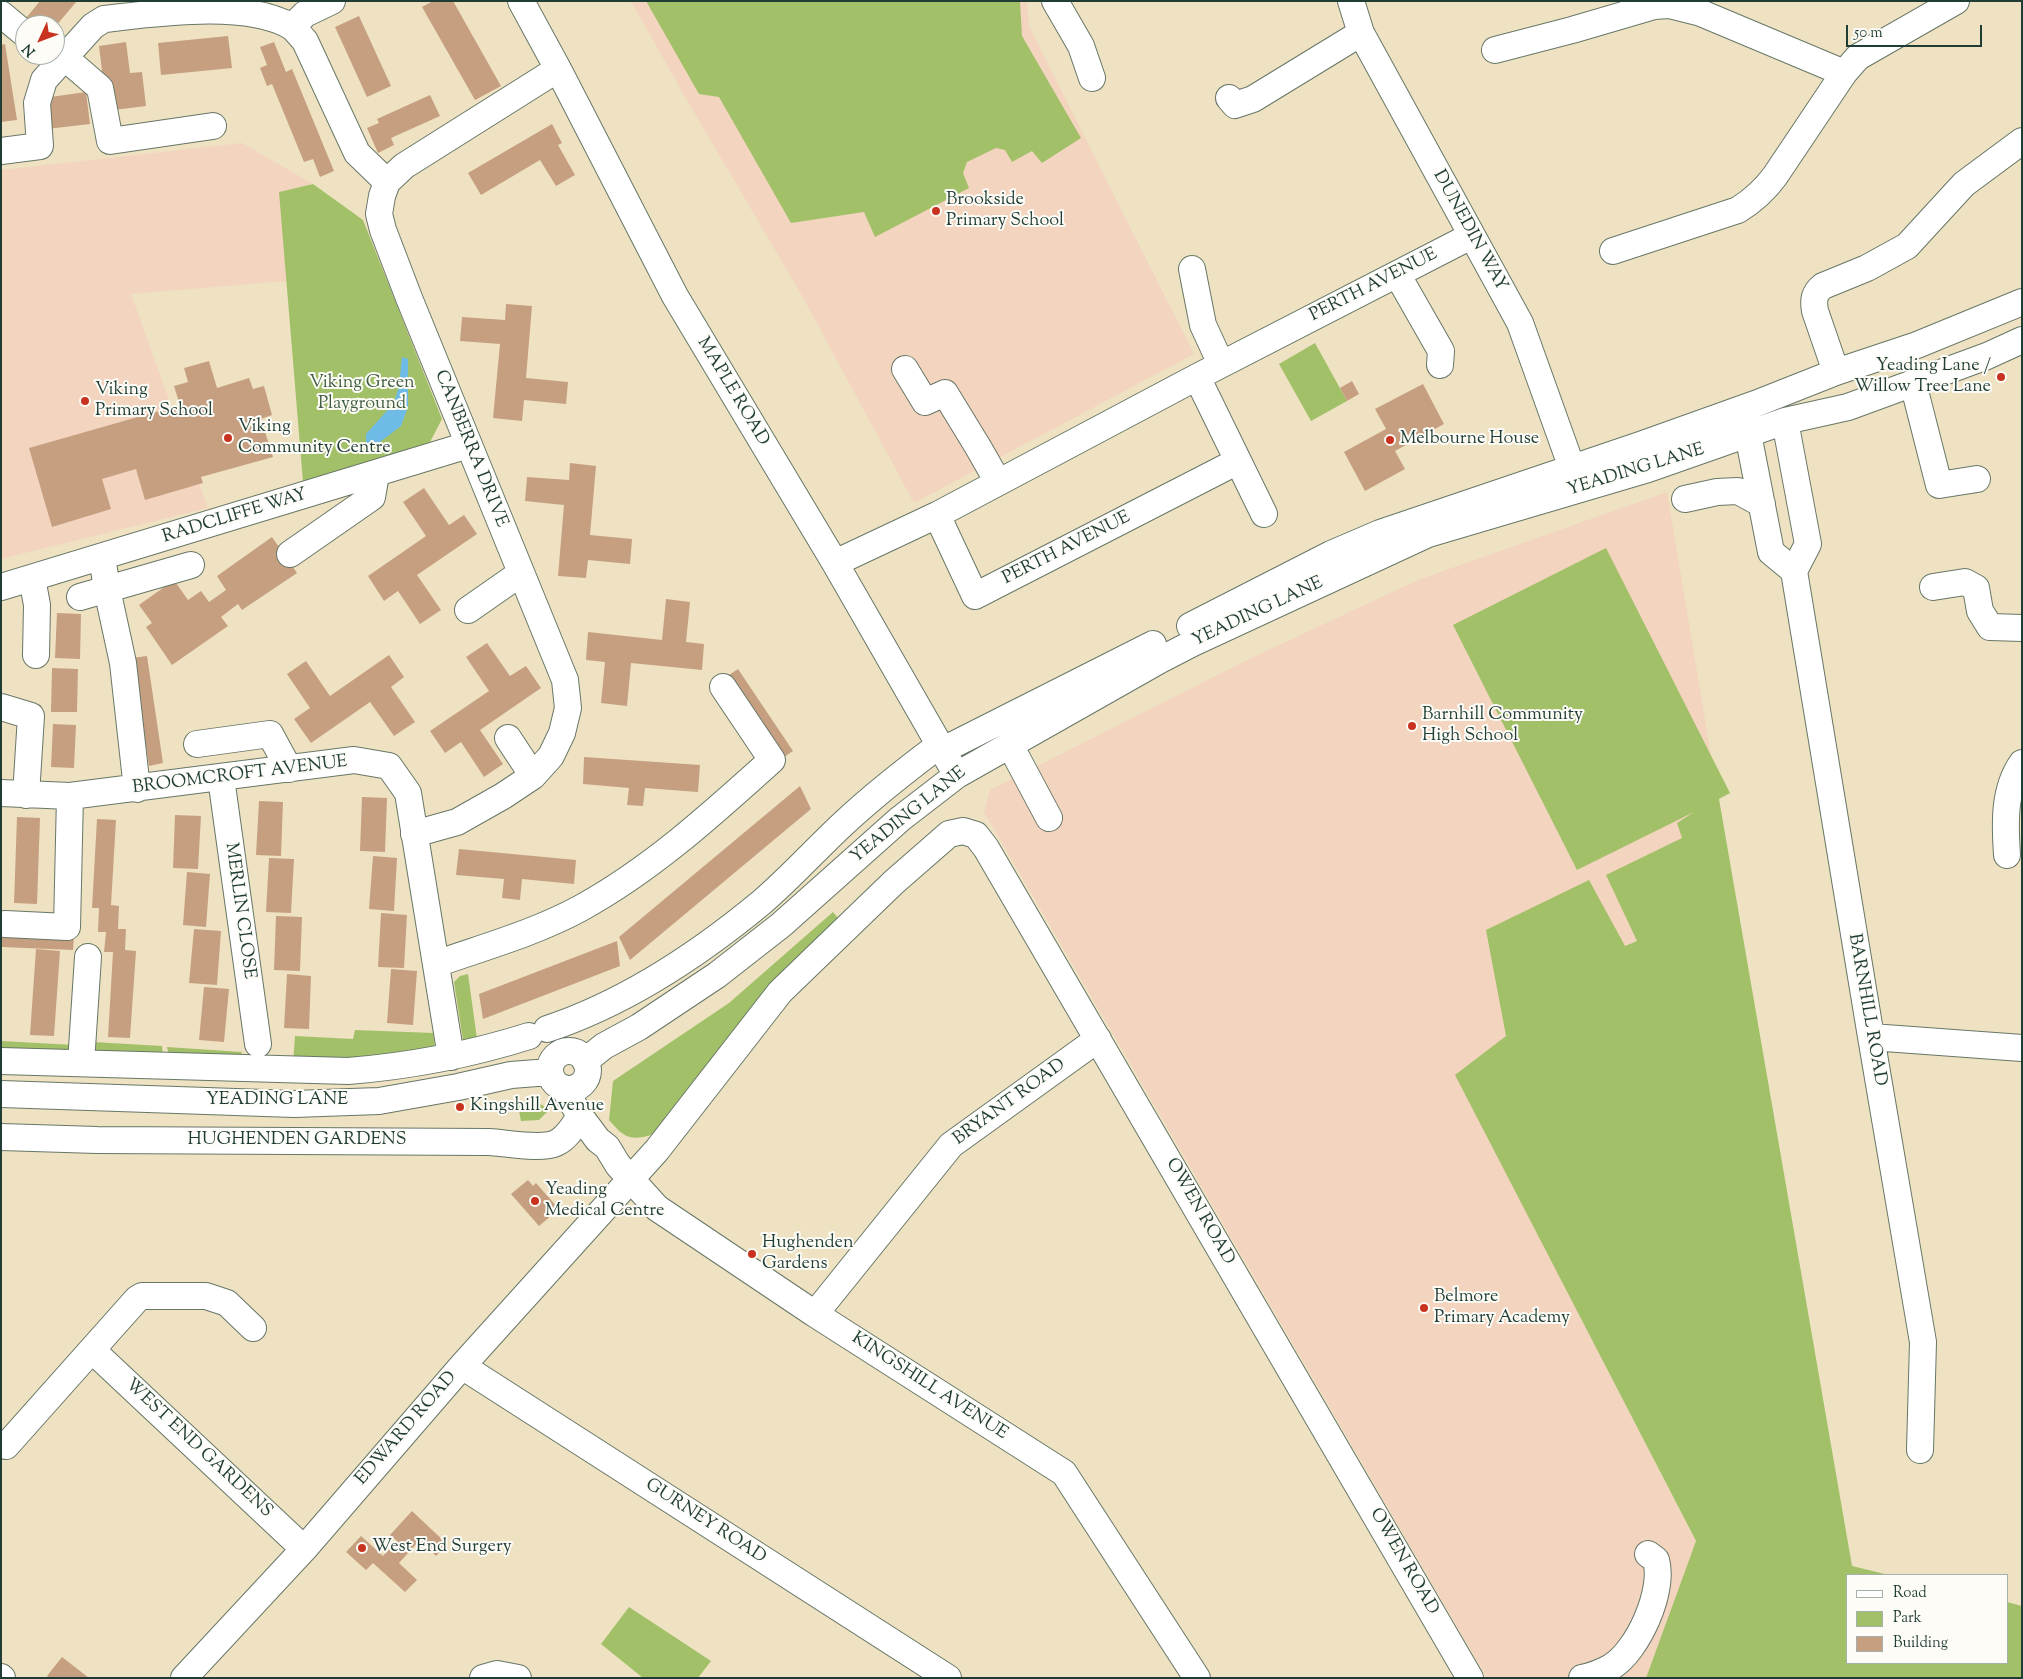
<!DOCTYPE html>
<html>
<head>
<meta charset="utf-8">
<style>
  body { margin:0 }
  #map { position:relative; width:2023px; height:1679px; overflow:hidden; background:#eee2c2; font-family:"Sorts Mill Goudy",serif }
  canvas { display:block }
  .frame { position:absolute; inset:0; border:2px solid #1f3d34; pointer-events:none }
  .legend { position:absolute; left:1846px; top:1574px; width:162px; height:90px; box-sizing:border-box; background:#fdfcf7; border:1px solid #a4b0a9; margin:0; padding:6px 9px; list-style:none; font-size:15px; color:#1f3d34 }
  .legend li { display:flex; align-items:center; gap:10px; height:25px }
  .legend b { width:25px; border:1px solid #a4b0a9 }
  .north { position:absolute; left:15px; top:15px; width:50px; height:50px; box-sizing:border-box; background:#fdfcf7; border:1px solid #a4b0a9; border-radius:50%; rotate:227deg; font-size:14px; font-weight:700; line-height:20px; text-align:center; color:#1f3d34 }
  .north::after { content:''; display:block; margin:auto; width:18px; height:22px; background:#c8321e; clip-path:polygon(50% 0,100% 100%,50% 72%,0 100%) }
  .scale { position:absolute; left:1846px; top:25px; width:136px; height:22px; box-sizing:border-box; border:2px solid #1f3d34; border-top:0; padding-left:6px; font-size:15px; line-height:18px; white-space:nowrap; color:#1f3d34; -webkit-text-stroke:4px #fdfcf7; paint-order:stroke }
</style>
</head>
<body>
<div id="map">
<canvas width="2023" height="1679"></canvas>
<div class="frame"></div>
<ul class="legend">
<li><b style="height:6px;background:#fff"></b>Road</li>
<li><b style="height:14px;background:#a2c068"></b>Park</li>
<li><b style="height:14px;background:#c69f80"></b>Building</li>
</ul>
<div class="north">N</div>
<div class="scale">50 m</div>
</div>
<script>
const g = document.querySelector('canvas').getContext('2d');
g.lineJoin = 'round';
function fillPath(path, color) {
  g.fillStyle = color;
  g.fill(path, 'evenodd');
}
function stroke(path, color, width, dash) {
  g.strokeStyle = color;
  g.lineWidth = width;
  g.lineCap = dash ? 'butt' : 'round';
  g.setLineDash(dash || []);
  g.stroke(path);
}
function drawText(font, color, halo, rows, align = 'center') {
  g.font = font + ' "Sorts Mill Goudy",serif';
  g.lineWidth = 4;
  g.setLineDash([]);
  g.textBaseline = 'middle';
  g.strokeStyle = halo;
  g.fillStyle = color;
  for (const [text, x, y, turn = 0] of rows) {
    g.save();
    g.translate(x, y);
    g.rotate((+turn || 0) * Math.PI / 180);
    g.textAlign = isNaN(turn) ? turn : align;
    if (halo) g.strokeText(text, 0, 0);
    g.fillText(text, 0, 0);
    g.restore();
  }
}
const built = new Path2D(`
  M631,1H1027L1029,26L1194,354L914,503L801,294L681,90Z
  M242,143L313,184L280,192L287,281L131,294L208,508L1,559V170Z
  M1667,492L1718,797L1710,908L1625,946L1456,1075L1696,1542L1646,1678H1487L984,812L990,790L1245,661L1418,580Z`);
const green = new Path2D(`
  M646,1H1020L1022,36L1081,138L1042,163L1032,151L1012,162L1005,150L996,148L967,162L963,173L969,188L875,237L864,212L791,223L719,97L699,94Z
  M313,184L363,220L442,419L430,442L303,482L279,192Z
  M1315,343L1347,401L1311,421L1279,364Z
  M1606,548L1730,793L1719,799L1852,1566L1889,1575H1847V1663H2007V1602L2022,1606V1678H1646L1696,1541L1455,1075L1506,1036L1486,930L1589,880L1625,946L1637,941L1606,875L1682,838L1677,823L1694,812L1577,870L1453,625Z
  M833,912L838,918L764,996L655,1134C631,1141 625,1139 609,1120L613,1081L729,1003Z
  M468,974L478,1046L472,1047L463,1040L454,982L460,976Z
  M355,1030L433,1033L435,1048L424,1058L293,1064L295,1036L353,1039Z
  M1,1041L74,1045L71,1052L1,1061Z
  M93,1042L162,1046L164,1067L96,1058Z
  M167,1047L242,1052L238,1063L170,1061Z
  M532,1104H540L550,1109L539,1120L521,1121L518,1106Z
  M629,1607L711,1661L698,1678H643L601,1644Z`);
const water = new Path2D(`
  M402,357L408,359V407L401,426L376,445L366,444V434L394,403L399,386Z`);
const building = new Path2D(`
  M40,1H77L55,27V25H35L26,18Z
  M433,1H453L501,86L475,100L422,7Z
  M359,16L391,86L367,97L335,27Z
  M228,36L232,68L161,75L158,43Z
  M126,42L130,73L142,72L146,106L114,110L110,78L103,79L99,46Z
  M274,42L286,72L292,69L334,171L320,177L313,159L304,162L272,84L267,86L260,68L267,65L260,47Z
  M5,44L17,120L1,122V45Z
  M86,92L90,124L47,129L43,98Z
  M430,95L440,116L391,138L394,145L378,153L367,128L379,123L377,119Z
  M552,124L562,143L558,145L575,175L556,186L540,160L481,195L468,173Z
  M506,304L532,306L526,378L568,382L566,404L524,400L522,421L493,418L500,344L460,341L462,317L505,320Z
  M209,361L217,388L249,378L253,389L264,386L272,415L261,419L273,457L201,477L203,483L145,500L136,469L102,479L111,509L52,527L29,448L180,405L174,386L188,382L184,368Z
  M1352,381L1359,394L1347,401L1340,388Z
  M1423,384L1444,424L1395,451L1405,469L1365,491L1344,452L1386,429L1375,409Z
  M570,463L596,466L590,535L632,539L630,564L588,560L586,578L558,576L564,505L525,501L527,477L569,480Z
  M424,488L449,525L464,515L477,534L417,575L441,610L420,624L398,591L384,601L368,576L426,536L403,502Z
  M272,537L297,573L242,610L238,604L221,617L228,626L172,665L146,627L152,623L139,605L174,580L188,600L201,591L209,602L226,590L217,576Z
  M666,599L690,602L686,642L704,644L702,670L631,663L627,706L601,703L605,662L586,660L588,632L662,640Z
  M57,613L81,614L80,659L55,658Z
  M487,643L510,676L526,666L541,688L480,730L503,764L484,777L461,742L445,753L430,731L489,691L466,657Z
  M389,655L404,677L391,687L415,722L394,736L370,702L311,743L294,719L310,708L287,674L306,661L330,696Z
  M147,656L163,763L149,766L132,658Z
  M52,668L78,669L77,712H51Z
  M738,669L793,751L781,759L726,677Z
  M53,724L76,725L74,768L51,767Z
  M584,757L700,765L698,792L645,788L643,806L627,805L629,788L583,784Z
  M800,786L811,809L630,960L619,937Z
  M362,797L387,798L385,852L360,851Z
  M259,801L283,802L281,856L256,855Z
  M175,815L201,816L198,869L173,868Z
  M17,817L40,818L37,904L14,903Z
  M97,819L116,820L111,905L119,906L118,929H126L125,950L136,951L130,1038L108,1037L113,952H104L106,932H98L99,908H92Z
  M459,849L576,860L574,884L522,879L520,900L502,898L504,879L456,875Z
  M373,856L397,858L394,911L369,909Z
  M269,858L294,859L291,913L266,912Z
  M187,872L210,874L206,927L183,925Z
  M381,913L407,915L404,968L378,967Z
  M276,916L302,917L300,971L274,970Z
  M194,929L221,931L217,985L189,983Z
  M2,933L74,936L73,950L2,947Z
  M617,941L620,966L483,1019L479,994Z
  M36,949L60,951L54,1036L30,1035Z
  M391,969L417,971L413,1025L387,1023Z
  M287,974L311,976L309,1029L284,1028Z
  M204,987L229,989L224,1042L199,1040Z
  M528,1180L533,1186L536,1183L559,1209L539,1226L511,1194Z
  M412,1511L447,1544L436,1556L420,1540L399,1563L417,1580L405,1592L373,1563L366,1570L346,1552L361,1536L383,1556L397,1541L390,1535Z
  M62,1657L89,1678H50L47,1676Z`);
const minor = new Path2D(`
  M521,1L558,69L675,296L835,563L951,765
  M1055,1L1081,46L1092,78
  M1351,1L1361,33L1520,323L1572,468
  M1,14L25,34
  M292,27L305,14L332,1
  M1495,50L1572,30L1654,6L1669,5L1701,13L1844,73
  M64,57L100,88L110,141L213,126
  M1229,98L1235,105L1253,99L1361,33
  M1,151L40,146L37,103L44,80L93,26L104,19C158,13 247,0 292,27C297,31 301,37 305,41L357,153L387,182
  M1613,251L1738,210C1754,200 1764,191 1775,176L1844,73L1858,57L1956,1
  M1192,269L1203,325L1221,364
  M1397,274L1441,351L1440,365
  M905,369L925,402L945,393L978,447L998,482
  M1836,372L1815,311C1813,300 1814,293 1823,286L1867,268L1907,246L1964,184L2022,141
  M1197,377L1264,514
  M1913,383L1939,485L1977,479
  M1748,434L1771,552L1794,571L1808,544L1785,421
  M1685,499L1717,492L1738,491L1762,504
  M937,515L975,596L1238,461
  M290,554L372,497L376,474
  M102,557L107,589L123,663L137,789
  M835,563L937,515L1197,377L1471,236
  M1794,571L1871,1037L1923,1342L1920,1450
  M32,578L37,605L36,655
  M1,587L468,445
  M1933,587L1965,582L1976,588L1980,611L1990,627L2022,628
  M80,597L191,565
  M468,610L521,573
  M1190,626L1331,554L1380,533L1640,445L1755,404L1836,372L1917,345L2022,302
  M1,707L31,716L26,795
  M508,738L533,776
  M197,744L270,734L289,769
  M1010,745L1049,818
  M941,751L1153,644
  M221,778L258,1044
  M1,793L70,796L354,760L389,766L408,793L451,1057
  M414,834L457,822L503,796L533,776L551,756L562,733L568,708L565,680L409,298L383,230L379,214L382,196L387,182L404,166L558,69
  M2007,855C2005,825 2003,790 2022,763
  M5,924L67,927L70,796
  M436,964C484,947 535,933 581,908C652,869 712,814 772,760L723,687
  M547,1029C626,1003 698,955 762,902C791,877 816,849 844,823C874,795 906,770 938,746
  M1871,1037L2022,1048
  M550 1070a19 19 0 1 1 38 0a19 19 0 1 1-38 0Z
  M1,1061L348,1071C411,1066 469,1055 529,1036
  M585,1061L604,1046L639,1027L717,975L781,925L900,819L957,775L1160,660L1193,643L1428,534L1648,469L1785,421L1848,407L1987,356L2022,340
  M81,1063L88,957
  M564,1088L580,1116L598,1140L607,1147L618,1165L657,1208L815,1314L1064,1473L1197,1678
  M1,1094L294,1104L379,1101L458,1087L511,1075L550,1072
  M1,1137L97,1140L489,1142C507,1143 541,1150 556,1143C567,1138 574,1126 580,1116
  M815,1314L951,1145L1098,1039
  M92,1350L304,1549
  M462,1366L948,1678
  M6,1446L137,1299L142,1296H206L227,1303L253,1328
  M1,1677L2,1678
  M184,1678L304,1549L462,1366L657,1150L780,992L894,882L949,834L963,831L976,835L986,848L1470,1678
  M483,1678L497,1674L518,1678
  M1582,1678C1591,1676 1602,1672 1611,1667C1638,1651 1665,1590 1656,1560L1648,1554`);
const markers = [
  [936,211,5,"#c8321e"],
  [2001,377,5,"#c8321e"],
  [85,401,5,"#c8321e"],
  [228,438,5,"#c8321e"],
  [1390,440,5,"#c8321e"],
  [1412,726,5,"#c8321e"],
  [460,1107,5,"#c8321e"],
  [535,1201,5,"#c8321e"],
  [752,1254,5,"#c8321e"],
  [1424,1308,5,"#c8321e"],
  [362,1548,5,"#c8321e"]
];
const poiNames = [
  ["Brookside",946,201],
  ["Primary School",946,222],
  ["Yeading Lane /",1991,367,"right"],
  ["Willow Tree Lane",1991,388,"right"],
  ["Viking",95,391],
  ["Primary School",95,412],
  ["Viking",238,428],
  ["Community Centre",238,449],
  ["Melbourne House",1400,440],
  ["Barnhill Community",1422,716],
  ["High School",1422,737],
  ["Kingshill Avenue",470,1107],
  ["Yeading",545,1191],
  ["Medical Centre",545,1212],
  ["Hughenden",762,1244],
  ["Gardens",762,1265],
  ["Belmore",1434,1298],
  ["Primary Academy",1434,1319],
  ["West End Surgery",372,1548]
];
const streetNames = [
  ["DUNEDIN WAY",1469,231,61],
  ["PERTH AVENUE",1374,286,-27],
  ["MAPLE ROAD",732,392,59],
  ["CANBERRA DRIVE",470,449,68],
  ["YEADING LANE",1636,471,-17],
  ["RADCLIFFE WAY",235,517,-17],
  ["PERTH AVENUE",1067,549,-27],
  ["YEADING LANE",1258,613,-25],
  ["BROOMCROFT AVENUE",240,776,-7],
  ["YEADING LANE",909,816,-39],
  ["MERLIN CLOSE",239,911,82],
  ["BARNHILL ROAD",1866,1010,80],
  ["YEADING LANE",277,1101],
  ["BRYANT ROAD",1010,1103,-36],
  ["HUGHENDEN GARDENS",297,1141],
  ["OWEN ROAD",1199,1212,60],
  ["KINGSHILL AVENUE",929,1387,33],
  ["EDWARD ROAD",407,1429,-49],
  ["WEST END GARDENS",198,1449,43],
  ["GURNEY ROAD",705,1522,33],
  ["OWEN ROAD",1403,1562,60]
];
const parkNames = [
  ["Viking Green",362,384],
  ["Playground",362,405]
];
fillPath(built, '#f3d4bf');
fillPath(green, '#a2c068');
fillPath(water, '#6fbbe8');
fillPath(building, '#c69f80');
stroke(minor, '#677766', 28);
stroke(minor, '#fff', 26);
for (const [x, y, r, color] of markers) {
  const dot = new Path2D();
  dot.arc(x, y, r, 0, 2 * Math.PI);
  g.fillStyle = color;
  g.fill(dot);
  stroke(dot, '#fdfcf7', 2);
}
drawText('18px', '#1f3d34', '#fdfcf7', poiNames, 'left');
drawText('18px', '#1f3d34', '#fdfcf7', streetNames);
drawText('18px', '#405e41', '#fdfcf7', parkNames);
</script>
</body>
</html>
